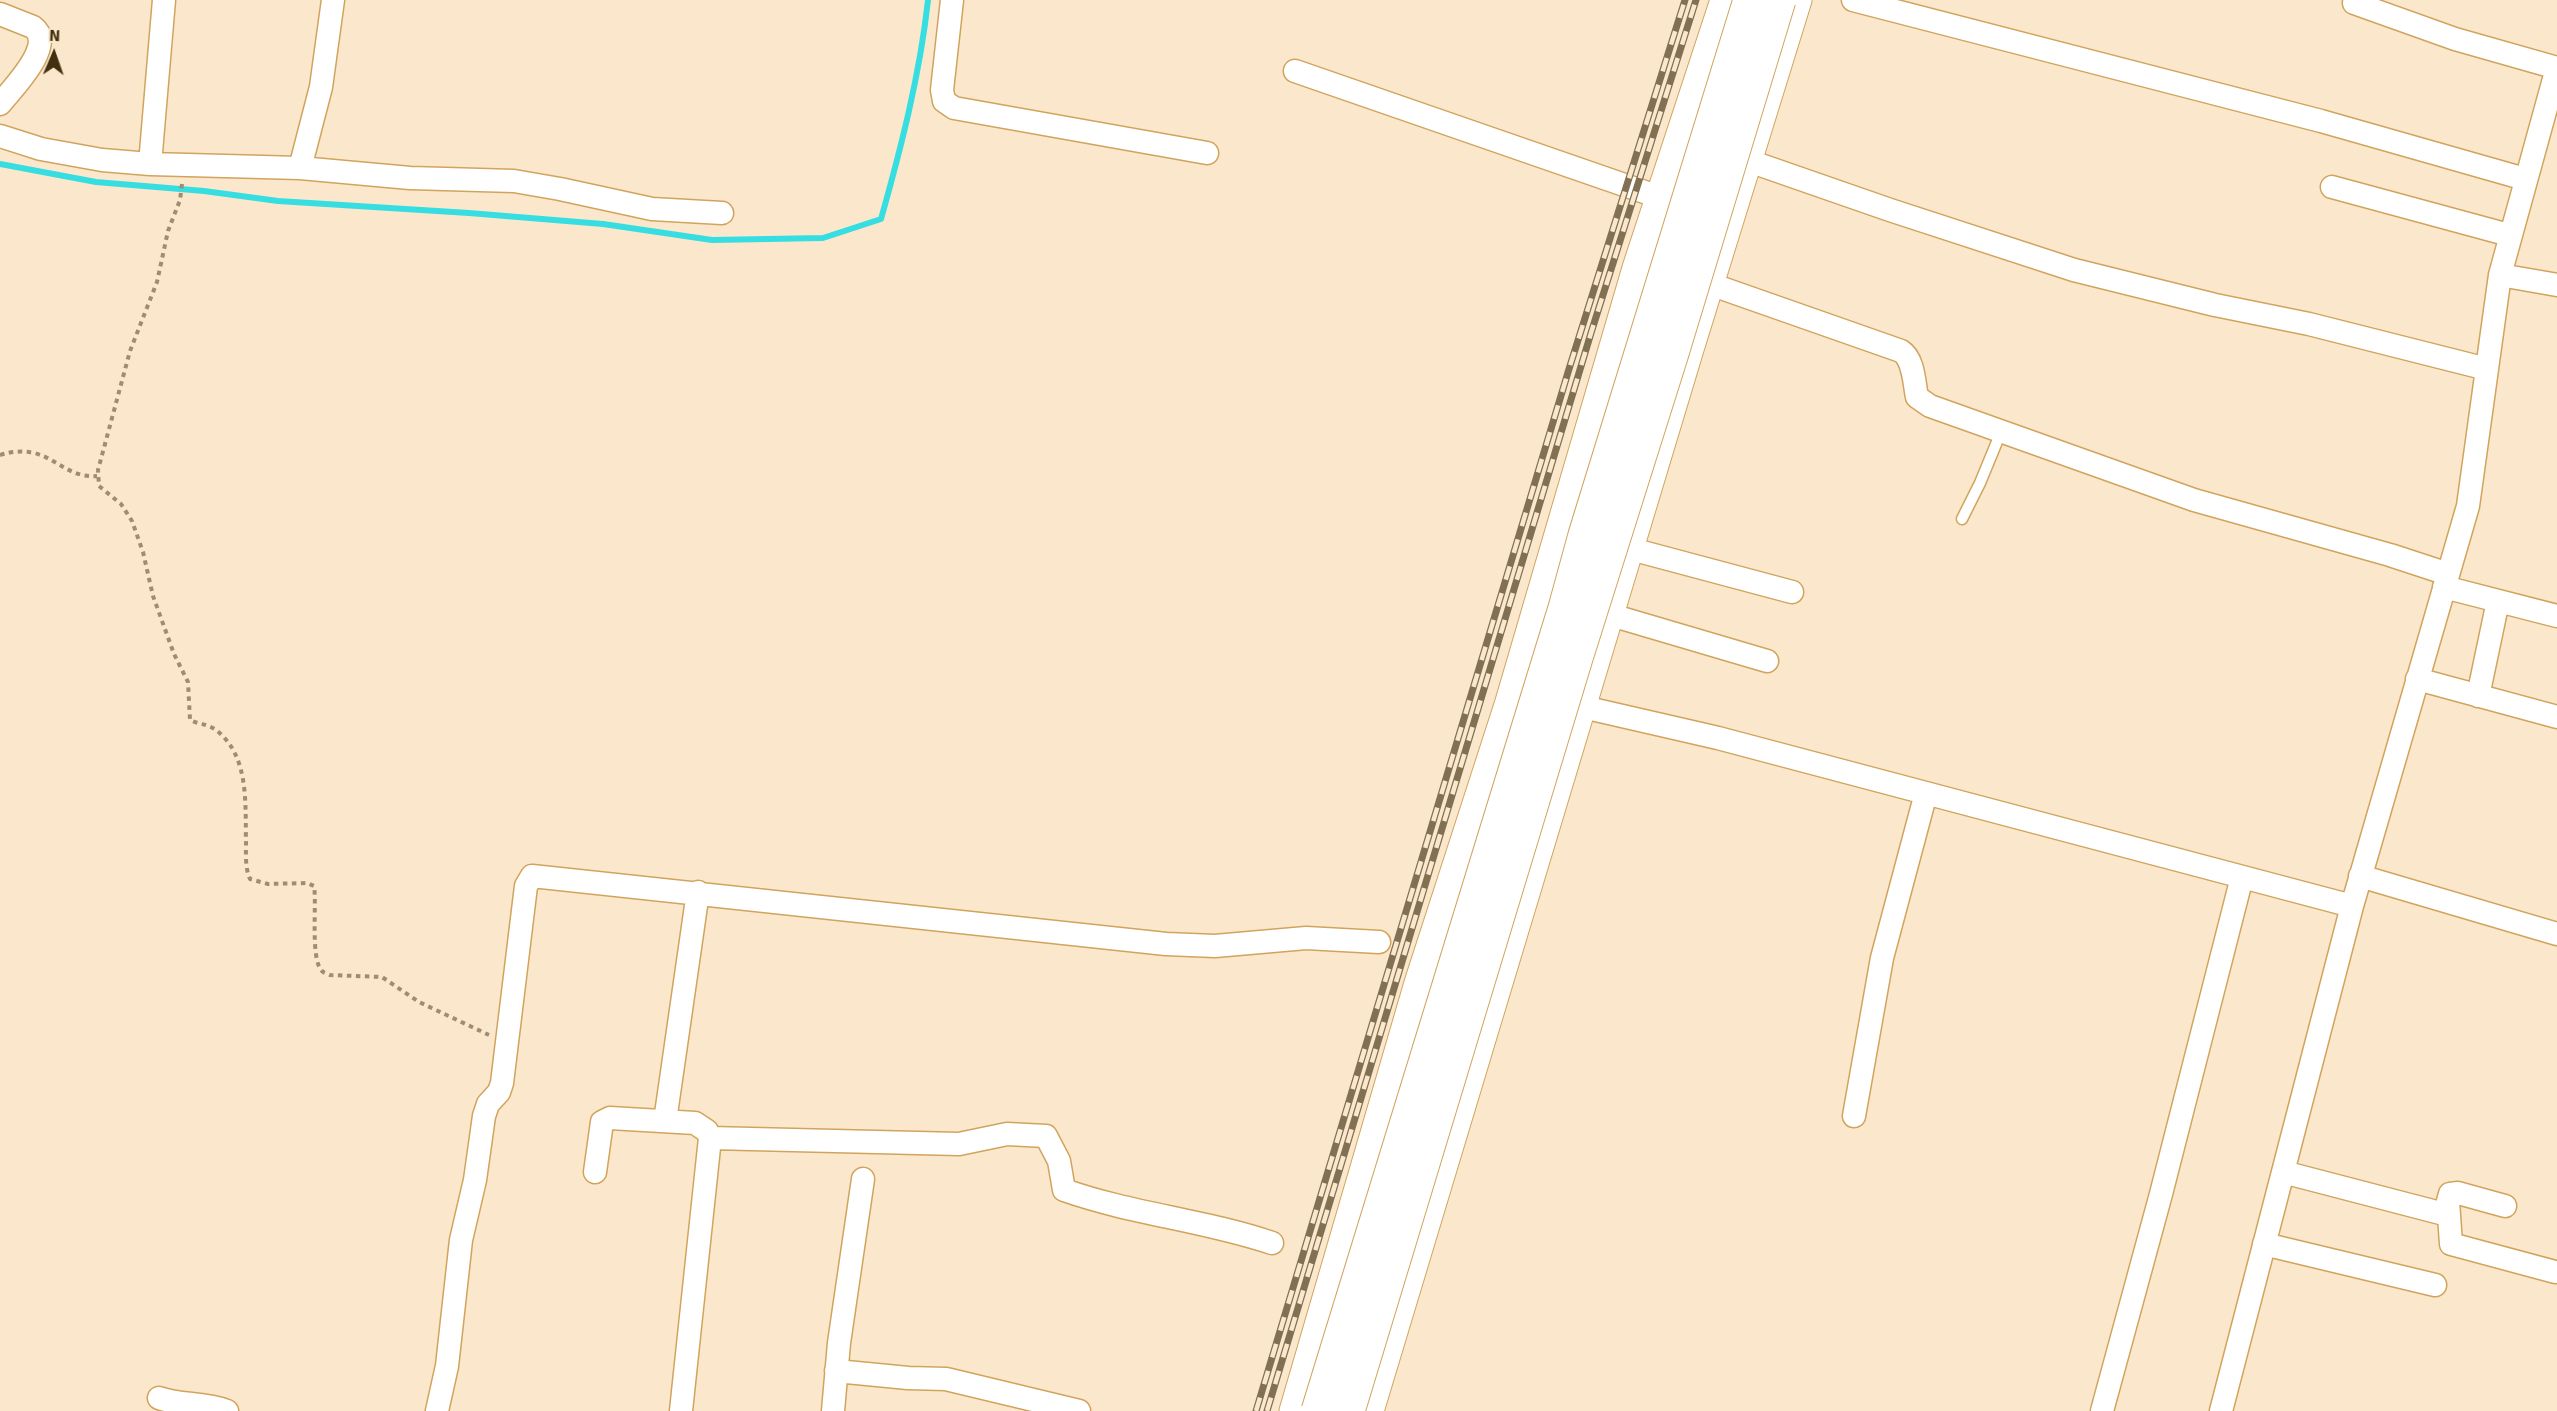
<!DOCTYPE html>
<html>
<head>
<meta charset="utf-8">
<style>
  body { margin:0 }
  #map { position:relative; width:2557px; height:1411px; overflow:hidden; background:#fbe8cc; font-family:Signika,sans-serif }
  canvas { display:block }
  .north { position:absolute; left:24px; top:24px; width:60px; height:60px; -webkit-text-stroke:4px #fbe8cc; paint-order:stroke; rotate:2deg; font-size:16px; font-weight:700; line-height:24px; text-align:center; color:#412f10 }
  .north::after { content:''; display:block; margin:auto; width:21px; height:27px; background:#412f10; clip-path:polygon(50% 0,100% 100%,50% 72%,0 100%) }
</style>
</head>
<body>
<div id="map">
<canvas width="2557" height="1411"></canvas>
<div class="north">N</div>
</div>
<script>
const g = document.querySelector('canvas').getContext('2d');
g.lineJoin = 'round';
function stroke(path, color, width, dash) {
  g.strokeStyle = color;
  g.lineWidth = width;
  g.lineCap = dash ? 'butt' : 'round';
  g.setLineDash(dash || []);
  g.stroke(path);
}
const stream = new Path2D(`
  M0,164L96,182L204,191L278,201L469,213L603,224L712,240L823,238L881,219C901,148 920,74 928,0`);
const path = new Path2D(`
  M182,184L180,200L168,231L157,282L130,351L98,470L99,486L121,504L132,521L143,552L153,596L174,654L188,682L190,720C198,724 208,724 216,730C250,756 245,805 246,843C246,855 245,868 250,879L268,884L307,883L314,886C317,904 310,959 322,971C324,973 328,974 330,975L382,977L419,1002L489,1035
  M0,455C50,440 59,479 97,476`);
const service = new Path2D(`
  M1962,519L1980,483L2001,432`);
const minor = new Path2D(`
  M952,0L942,90L944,101L954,108L1207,153
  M1853,0L2321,121L2525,179
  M2354,3L2455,39L2557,68
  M0,14L33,27C57,44 12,89 0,104
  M1295,71L1659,197
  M0,136L41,149L102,160L150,164L300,168L410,178L514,181L560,189L652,209L722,213
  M1749,161L1890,210L2074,270L2215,305L2309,324L2487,369
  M150,164L164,0
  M300,168L321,87L333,0
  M2332,187L2509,235
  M2500,275L2557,285
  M1710,284L1901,351C1914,359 1914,383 1917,397L1930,406L2194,500L2390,555L2448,574
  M1631,549L1792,592
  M2444,587L2557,616
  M1594,610L1767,661
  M2417,679L2557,717
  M2478,696L2498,601
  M1583,707L1718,738L2352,906
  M2360,876L2557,934
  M1854,1116L1882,958L1926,793
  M665,1121L698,892
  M710,1138L959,1144L1007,1134L1046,1136L1059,1161L1064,1190C1132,1214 1204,1220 1272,1243
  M595,1172L602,1122L610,1118L695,1123L707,1131L710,1138L681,1411
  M2283,1172L2448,1215
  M2505,1206L2458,1193L2450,1194L2448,1201L2451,1244L2555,1272
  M2264,1244L2435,1285
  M836,1371L908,1378L946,1379L1079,1411
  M159,1398C181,1406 205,1402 227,1411
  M437,1411L447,1366L461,1240L475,1180L484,1116L488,1104L499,1092L502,1083L526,886L532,876L1166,944L1215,946L1306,938L1379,942
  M833,1411L839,1343L863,1179
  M2102,1411L2161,1194L2242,877
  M2221,1411L2352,906L2468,506L2500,275L2557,68`);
const tertiary = new Path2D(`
  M1293,1411L1418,983L1508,705L1636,268L1724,0
  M1370,1411L1690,349L1798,0`);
const rail = new Path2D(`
  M1256,1411L1569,369L1685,0
  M1267,1411L1591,333L1696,0`);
const trunkBridge = new Path2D(`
  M1318,1411L1565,608L1585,535L1750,0
  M1348,1411L1576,658L1672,353L1779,0`);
stroke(stream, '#36dde1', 6);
stroke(service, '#d1a45d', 13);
stroke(minor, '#d1a45d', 25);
stroke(tertiary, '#d1a45d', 29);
stroke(path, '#a08d70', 4, [4.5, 4.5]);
stroke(service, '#fff', 10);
stroke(minor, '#fff', 22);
stroke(tertiary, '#fff', 27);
stroke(rail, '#827052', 7);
stroke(rail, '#fbe8cc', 4.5, [14]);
stroke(trunkBridge, '#d1a45d', 35, []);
stroke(trunkBridge, '#fff', 33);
</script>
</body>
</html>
